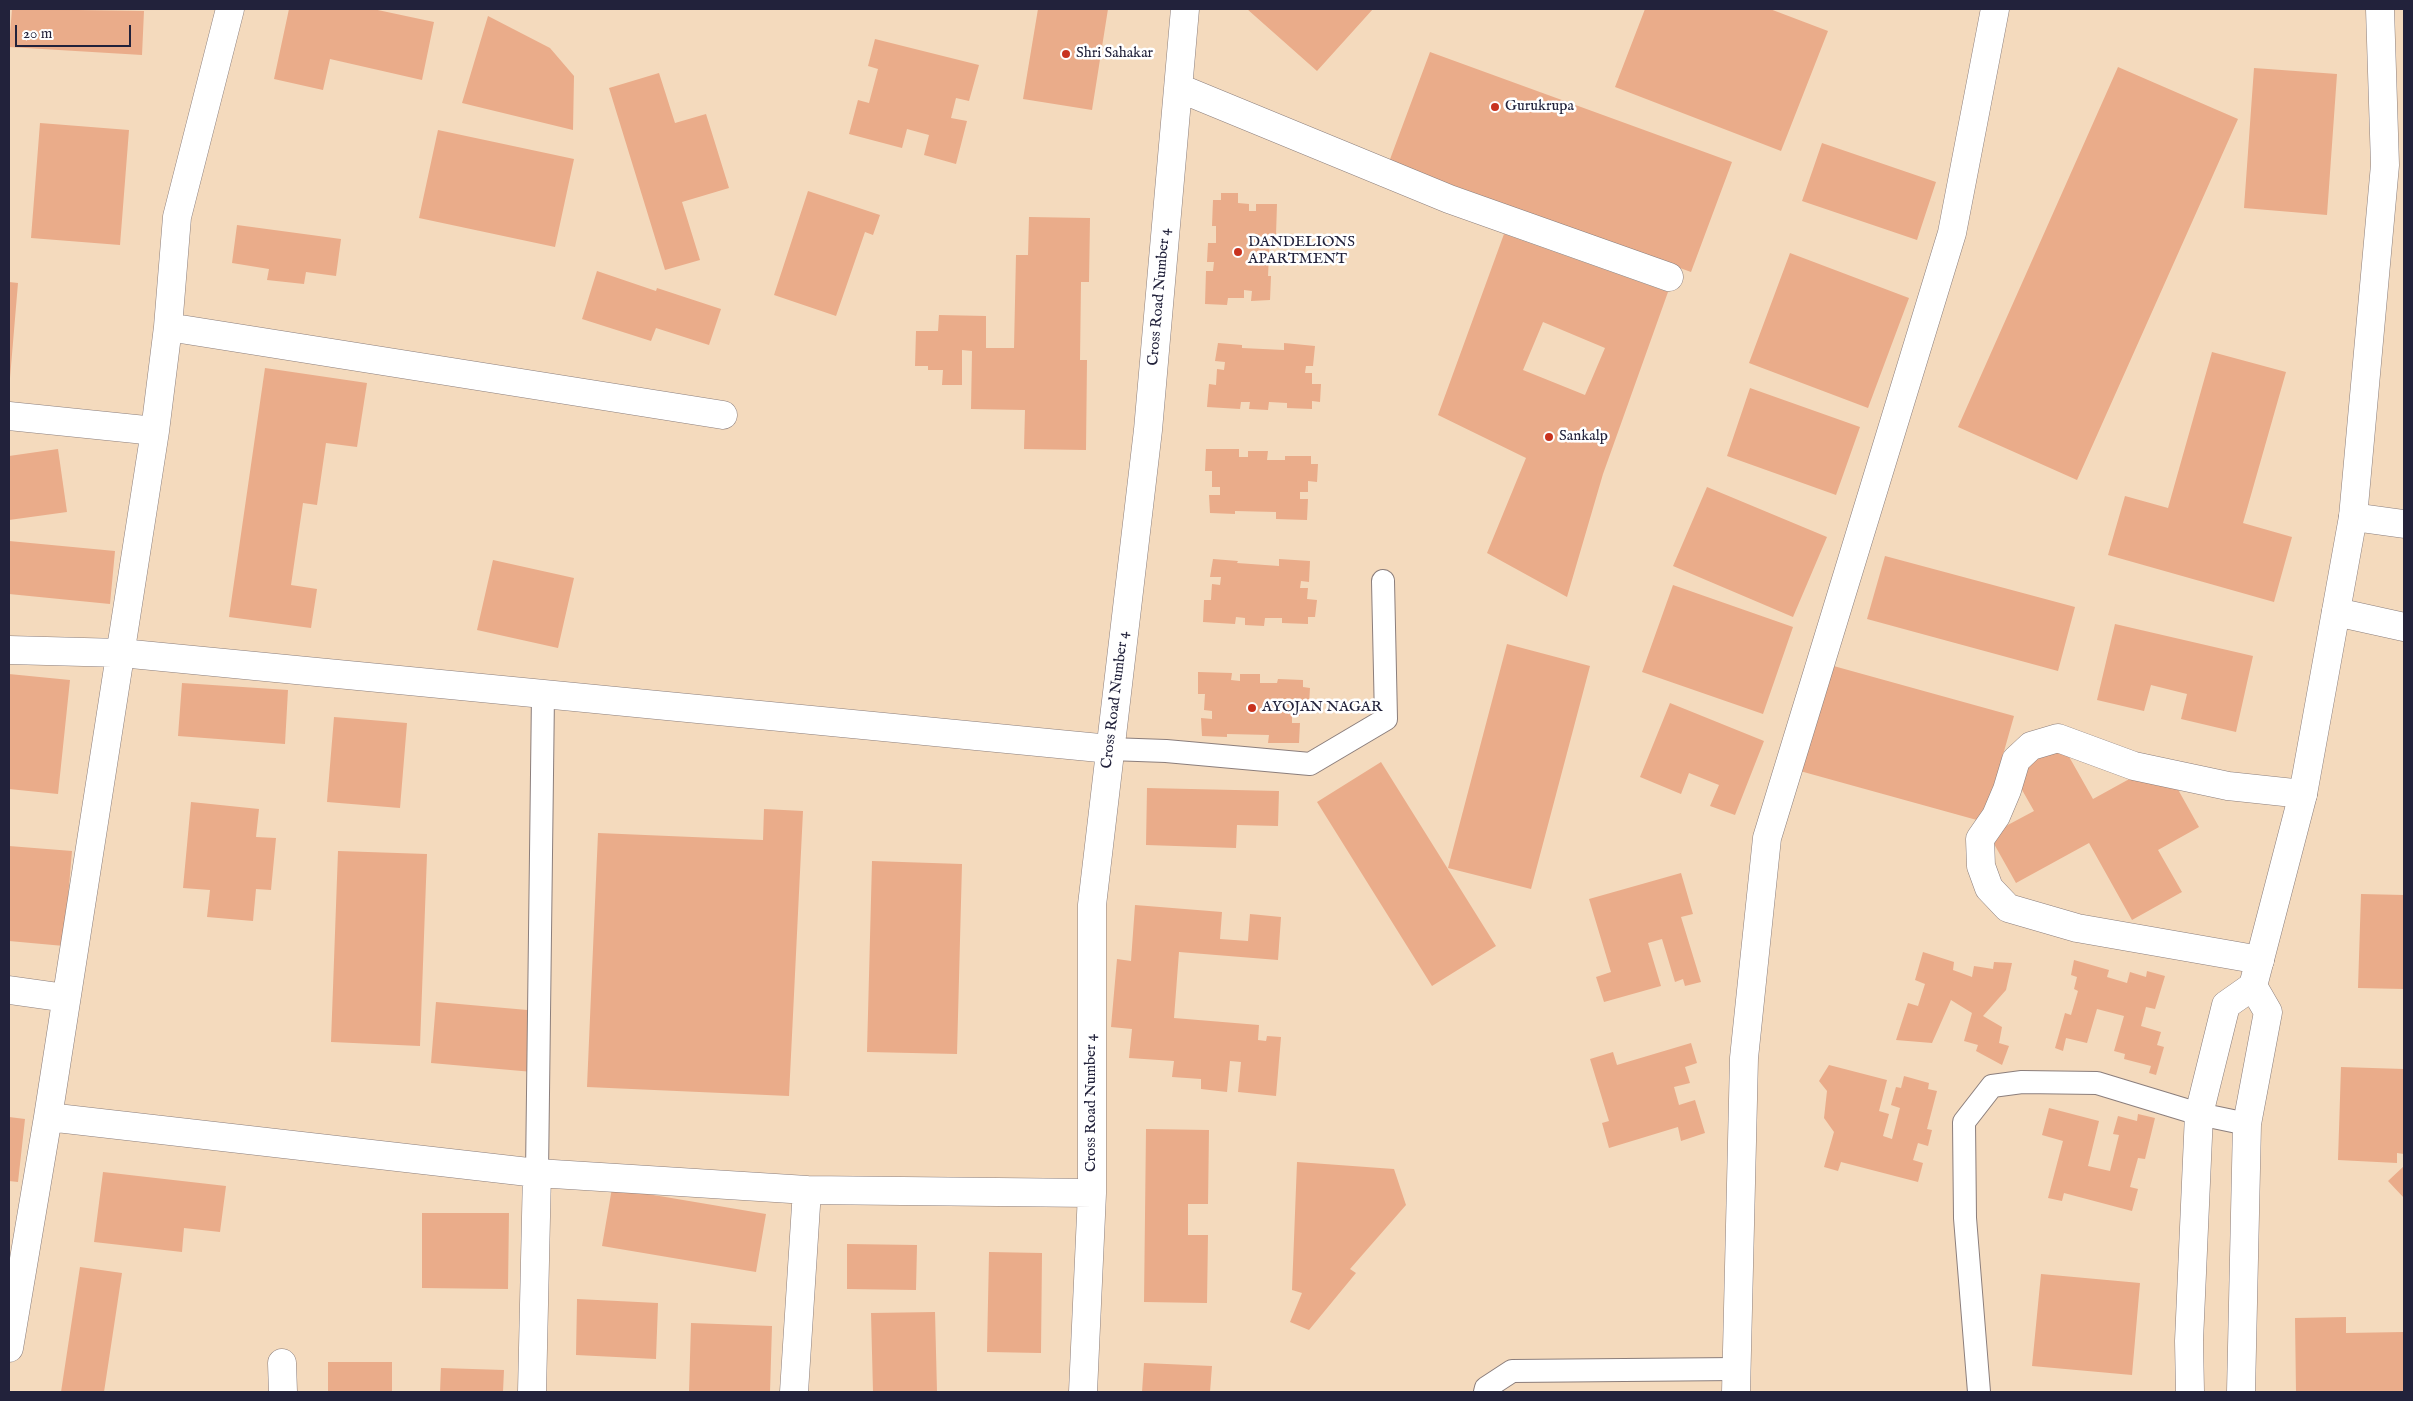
<!DOCTYPE html>
<html>
<head>
<meta charset="utf-8">
<style>
  body { margin:0 }
  #map { position:relative; width:2413px; height:1401px; overflow:hidden; background:#f4dabd; font-family:"IM FELL English",serif }
  canvas { display:block }
  .frame { position:absolute; inset:0; border:10px solid #22223b; pointer-events:none }
  .scale { position:absolute; left:15px; top:25px; width:116px; height:22px; box-sizing:border-box; border:2px solid #22223b; border-top:0; padding-left:6px; font-size:15px; line-height:18px; white-space:nowrap; color:#22223b; -webkit-text-stroke:4px #fff; paint-order:stroke }
</style>
</head>
<body>
<div id="map">
<canvas width="2413" height="1401"></canvas>
<div class="frame"></div>
<div class="scale">20 m</div>
</div>
<script>
const g = document.querySelector('canvas').getContext('2d');
g.lineJoin = 'round';
function fillPath(path, color) {
  g.fillStyle = color;
  g.fill(path, 'evenodd');
}
function stroke(path, color, width, dash) {
  g.strokeStyle = color;
  g.lineWidth = width;
  g.lineCap = dash ? 'butt' : 'round';
  g.setLineDash(dash || []);
  g.stroke(path);
}
function drawText(font, color, halo, rows, align = 'center') {
  g.font = font + ' "IM FELL English",serif';
  g.lineWidth = 5;
  g.setLineDash([]);
  g.textBaseline = 'middle';
  g.strokeStyle = halo;
  g.fillStyle = color;
  for (const [text, x, y, turn = 0] of rows) {
    g.save();
    g.translate(x, y);
    g.rotate((+turn || 0) * Math.PI / 180);
    g.textAlign = isNaN(turn) ? turn : align;
    if (halo) g.strokeText(text, 0, 0);
    g.fillText(text, 0, 0);
    g.restore();
  }
}
const building = new Path2D(`
  M12,9L144,11L142,55L9,47Z
  M289,9H373L434,22L422,80L330,59L323,90L274,79Z
  M1038,9H1108L1092,110L1023,99Z
  M1247,9H1373L1317,71Z
  M1645,9H1770L1828,31L1781,151L1615,87Z
  M488,16L550,48L574,76L573,130L462,103Z
  M875,39L979,65L969,101L956,98L951,118L967,121L956,164L924,155L929,135L907,129L902,148L849,134L858,100L869,103L878,69L868,66Z
  M1430,52L1732,162L1691,272L1389,162Z
  M2118,67L2238,119L2077,480L1958,427Z
  M2254,68L2337,74L2327,215L2244,208Z
  M659,73L675,123L706,114L729,188L682,202L700,260L665,270L609,88Z
  M40,123L129,130L120,245L31,238Z
  M438,130L574,159L555,247L419,218Z
  M1822,143L1936,182L1917,240L1802,201Z
  M808,191L880,215L873,235L865,232L836,316L774,295Z
  M1221,193H1238V203L1249,204V211H1256V204H1277L1276,235L1270,234L1268,276H1271L1270,300L1251,301L1252,291L1244,290V298H1228L1227,305L1205,304L1206,271H1213L1214,262H1207L1208,243H1216V226H1212L1213,200H1221Z
  M1029,217L1090,218L1089,282H1081L1080,360H1087L1086,450L1024,449L1025,410L971,409L972,351L962,350V385H942L943,370H928V366H915L916,331H938L939,315L986,316V348H1014L1016,255H1028Z
  M237,225L341,239L336,276L306,272L304,284L267,280L269,269L232,263Z
  M1504,234L1668,292L1603,474L1567,597L1487,553L1526,458L1438,415ZM1543,322L1605,348L1585,395L1523,370Z
  M1790,253L1909,298L1868,408L1749,363Z
  M597,271L656,291L657,288L721,309L709,345L656,328L651,341L582,319Z
  M9,282L18,283L10,378H9Z
  M1218,343L1242,345V348L1284,350V343L1315,346L1313,366H1306L1305,373H1312V384H1321L1320,402L1312,401V409L1287,408V403L1269,402L1268,410L1249,409L1250,402H1241L1240,409L1207,407L1209,384L1216,385L1217,369L1224,370L1225,362L1215,361Z
  M2212,352L2286,372L2243,523L2292,537L2274,602L2108,555L2125,496L2168,508Z
  M265,368L367,383L357,447L326,443L317,505L303,503L291,585L317,589L311,628L229,617Z
  M1750,388L1860,427L1836,495L1727,456Z
  M58,449L67,512L9,520V456Z
  M1206,449H1239V457H1248V451H1268L1267,460H1285V456H1311V464H1318L1317,482L1308,481V492H1300V499H1308L1307,520L1276,519V512L1235,511V514L1210,513L1209,495H1220V487H1212V471H1205Z
  M1707,487L1827,537L1793,617L1673,566Z
  M9,541L115,551L110,604L9,594Z
  M1885,556L2075,607L2058,671L1867,619Z
  M1213,559L1238,561L1237,563L1279,566V559L1310,561L1309,582L1301,581L1300,588H1308L1307,599L1317,600L1315,617H1308V624L1282,623V618H1265L1264,626L1245,625V618L1236,617L1235,624L1203,622L1204,600H1211L1212,584L1220,585L1221,577H1210Z
  M493,560L574,578L558,648L477,630Z
  M1673,585L1793,627L1763,714L1642,672Z
  M2115,624L2253,656L2236,732L2181,719L2187,694L2151,685L2144,711L2097,700Z
  M1507,644L1590,666L1531,889L1448,868Z
  M1830,665L2014,716L1984,822L1800,771Z
  M1198,672L1232,673L1231,680L1240,681V674H1260V683H1277L1278,679L1303,680V687L1310,688L1309,705H1300V716H1292V723H1300L1299,743H1268L1269,735L1227,734V737L1202,736L1201,718L1212,719V711L1204,710L1205,694H1198Z
  M9,674L70,680L58,794L9,789Z
  M182,683L288,690L285,744L178,736Z
  M1670,703L1764,741L1735,815L1710,806L1719,785L1689,773L1681,794L1640,777Z
  M334,717L407,723L400,808L327,802Z
  M2059,739L2093,799L2162,761L2199,827L2158,850L2182,892L2132,920L2089,843L2016,883L1989,835L2034,811L2009,767Z
  M1381,762L1496,946L1432,986L1317,802Z
  M1147,788L1279,791L1278,826L1237,825L1236,848L1146,845Z
  M191,802L259,809L256,837L276,838L271,890L256,889L253,921L207,917L210,890L183,888Z
  M764,809L803,811L789,1096L587,1087L598,833L763,840Z
  M9,846L72,851L64,946L9,941Z
  M338,851L427,854L420,1046L331,1042Z
  M872,861L962,864L957,1054L867,1052Z
  M1681,873L1693,914L1681,917L1701,982L1685,986L1683,979L1675,982L1662,939L1648,943L1661,986L1604,1002L1596,977L1611,972L1589,899Z
  M2361,894L2404,895V989L2358,988Z
  M1135,905L1222,912L1220,939L1248,941L1250,914L1281,917L1278,960L1179,952L1174,1018L1259,1025L1258,1040L1266,1041L1267,1036L1281,1037L1276,1096L1238,1092L1241,1062L1230,1061L1227,1092L1201,1089V1079L1172,1077L1174,1061L1129,1058L1132,1029L1111,1027L1117,959L1131,961Z
  M1923,952L1954,962L1953,970L1972,977L1974,966L1993,969L1994,962L2012,963L2006,990L1983,1016L2002,1027L1999,1043L2009,1046L2002,1065L1976,1051L1978,1045L1964,1041L1972,1013L1951,1000L1932,1043L1896,1040L1908,1003L1918,1006L1925,984L1915,980Z
  M2074,960L2109,970L2107,977L2127,983L2130,972L2146,977L2147,971L2165,976L2155,1009L2146,1007L2141,1026L2161,1032L2157,1045L2164,1047L2156,1075L2149,1073L2151,1066L2124,1059L2125,1054L2114,1051L2124,1016L2097,1009L2087,1043L2066,1038L2063,1051L2055,1048L2065,1013L2071,1015L2078,991L2074,989L2077,977L2071,975Z
  M436,1002L539,1011L533,1072L431,1063Z
  M1691,1043L1697,1063L1685,1067L1690,1083L1674,1087L1679,1105L1695,1100L1705,1133L1681,1141L1678,1127L1609,1148L1602,1123L1609,1121L1590,1059L1613,1052L1617,1065Z
  M1829,1065L1887,1080L1879,1111L1889,1114L1883,1136L1892,1139L1900,1108L1891,1105L1896,1087L1901,1088L1904,1076L1929,1083L1928,1089L1937,1091L1927,1129L1932,1130L1928,1146L1918,1143L1913,1160L1923,1163L1918,1182L1841,1162L1838,1171L1824,1167L1834,1132L1824,1118L1827,1091L1819,1081Z
  M2341,1067L2404,1069V1154L2397,1153V1163L2338,1160Z
  M2049,1108L2099,1121L2088,1166L2110,1171L2119,1135L2113,1134L2118,1116L2137,1121L2138,1114L2155,1118L2145,1159L2138,1158L2130,1187L2138,1189L2132,1211L2064,1193L2062,1201L2048,1198L2063,1141L2042,1135Z
  M9,1117L25,1119L18,1182L9,1181Z
  M1146,1129L1209,1130L1208,1204H1188V1235H1208L1207,1303L1144,1302Z
  M1297,1162L1394,1169L1406,1205L1350,1269L1356,1273L1309,1330L1290,1322L1302,1293L1292,1290Z
  M2404,1166V1198L2388,1181Z
  M103,1172L226,1186L220,1232L184,1228L182,1252L94,1242Z
  M612,1188L766,1214L756,1272L602,1246Z
  M422,1213H509L508,1289L422,1288Z
  M847,1244L917,1245L916,1290L847,1289Z
  M989,1252L1042,1253L1041,1353L987,1352Z
  M80,1267L122,1273L104,1392H61Z
  M2041,1274L2140,1283L2132,1375L2032,1366Z
  M577,1299L658,1303L656,1359L576,1355Z
  M935,1312L937,1392H873L871,1313Z
  M2346,1317V1333L2404,1332V1392H2296L2295,1318Z
  M691,1323L772,1326L770,1392H689Z
  M328,1362H392V1392H328Z
  M1144,1363L1212,1366L1210,1392H1142Z
  M441,1368L504,1370L503,1392H440Z`);
const service = new Path2D(`
  M1110,749L1166,751L1310,764L1386,719L1383,581
  M537,1173L543,694
  M1485,1392L1486,1388L1512,1371L1736,1369
  M1979,1392L1965,1218L1964,1122L1992,1086L2022,1082L2097,1083L2199,1114L2247,1124`);
const minor = new Path2D(`
  M1179,88L1449,199L1669,277
  M168,327L723,415
  M9,416L155,431
  M2353,517L2404,524
  M2336,612L2404,627
  M9,650L121,653L1110,749
  M2260,960L2077,928L2008,908L1989,888L1981,866L1980,839L1996,816L2007,790L2016,760L2031,746L2058,738L2134,766L2228,786L2303,794
  M9,990L66,998
  M48,1117L537,1173L807,1190L1092,1193
  M9,1348L48,1117L155,431L168,327L177,217L230,9
  M282,1363L283,1392
  M532,1392L537,1173
  M794,1392L807,1190
  M1083,1392L1092,1193V905L1148,430L1185,9
  M1736,1392L1744,1058L1767,838L1952,233L1995,9`);
const tertiary = new Path2D(`
  M2190,1392L2189,1341L2199,1114L2226,1005L2253,986L2303,794L2353,517L2385,165L2380,9
  M2241,1392L2247,1124L2268,1012L2253,986`);
const markers = [
  [1066,54,5,"#c8321e"],
  [1495,107,5,"#c8321e"],
  [1238,252,5,"#c8321e"],
  [1549,437,5,"#c8321e"],
  [1252,708,5,"#c8321e"]
];
const poiNames = [
  ["Shri Sahakar",1076,54],
  ["Gurukrupa",1505,107],
  ["DANDELIONS",1248,243],
  ["APARTMENT",1248,260],
  ["Sankalp",1559,437],
  ["AYOJAN NAGAR",1262,708]
];
const streetNames = [
  ["Cross Road Number 4",1160,297,-85],
  ["Cross Road Number 4",1116,700,-83],
  ["Cross Road Number 4",1092,1103,-90]
];
fillPath(building, '#eaac8a');
stroke(service, '#8b7e7c', 24);
stroke(minor, '#8b7e7c', 29);
stroke(tertiary, '#8b7e7c', 29);
stroke(service, '#fff', 22);
stroke(minor, '#fff', 28);
stroke(tertiary, '#fff', 28);
for (const [x, y, r, color] of markers) {
  const dot = new Path2D();
  dot.arc(x, y, r, 0, 2 * Math.PI);
  g.fillStyle = color;
  g.fill(dot);
  stroke(dot, '#fff', 2);
}
drawText('15px', '#22223b', '#fff', poiNames, 'left');
drawText('15px', '#22223b', '#fff', streetNames);
</script>
</body>
</html>
